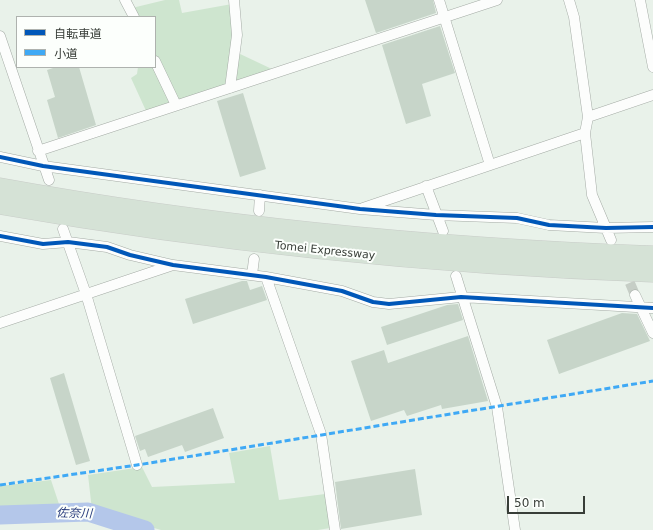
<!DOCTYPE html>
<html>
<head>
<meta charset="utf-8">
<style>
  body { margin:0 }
  #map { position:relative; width:653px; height:530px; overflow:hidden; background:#e9f2ea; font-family:"DejaVu Sans","Noto Sans JP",sans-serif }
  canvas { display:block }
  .legend { position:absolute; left:16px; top:16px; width:140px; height:52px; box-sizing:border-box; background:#fcfffc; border:1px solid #aeb2ae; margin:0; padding:5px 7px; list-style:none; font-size:12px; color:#383e38 }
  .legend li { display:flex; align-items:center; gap:8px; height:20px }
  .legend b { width:20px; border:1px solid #aeb2ae }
  .scale { position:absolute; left:507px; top:496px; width:78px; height:18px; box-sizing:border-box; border:2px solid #383e38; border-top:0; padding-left:5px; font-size:12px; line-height:14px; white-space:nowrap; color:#383e38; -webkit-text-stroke:3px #fcfffc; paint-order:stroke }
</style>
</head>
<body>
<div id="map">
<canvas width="653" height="530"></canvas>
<ul class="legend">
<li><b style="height:5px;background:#0057b8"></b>自転車道</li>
<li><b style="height:5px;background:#3fa9f5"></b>小道</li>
</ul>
<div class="scale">50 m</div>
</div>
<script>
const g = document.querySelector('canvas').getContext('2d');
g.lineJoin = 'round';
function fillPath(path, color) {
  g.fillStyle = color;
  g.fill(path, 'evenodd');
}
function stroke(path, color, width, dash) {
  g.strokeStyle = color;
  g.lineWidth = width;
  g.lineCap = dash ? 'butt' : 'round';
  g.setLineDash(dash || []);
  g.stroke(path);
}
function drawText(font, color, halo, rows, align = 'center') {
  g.font = font + ' "DejaVu Sans","Noto Sans JP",sans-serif';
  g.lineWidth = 4;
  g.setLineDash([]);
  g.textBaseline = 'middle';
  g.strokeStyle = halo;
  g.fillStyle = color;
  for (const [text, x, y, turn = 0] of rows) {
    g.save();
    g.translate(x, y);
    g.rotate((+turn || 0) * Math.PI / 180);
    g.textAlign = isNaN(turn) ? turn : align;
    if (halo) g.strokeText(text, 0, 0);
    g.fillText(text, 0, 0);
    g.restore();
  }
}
const green = new Path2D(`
  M165,0H179L182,13L232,4L235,35L229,85L178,102L155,54V17H137L132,8Z
  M238,53L274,70L233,83Z
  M138,67H153L172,104L147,113L131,78L137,74Z
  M270,446L279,500L325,494L330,528L318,530H161L92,510L88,475L142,467L152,487L235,483L229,453Z
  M51,480L60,507L0,511V486Z`);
const river = new Path2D(`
  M0,515L88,512L145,530`);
const building = new Path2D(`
  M365,0H433L436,13L376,33Z
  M440,26L455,73L422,84L431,116L406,124L382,45Z
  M56,67H79L96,125L58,138L47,100L55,97L47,70Z
  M243,93L266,169L240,177L217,101Z
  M242,281H247L250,290L262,286L267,300L193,324L185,299Z
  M458,304L463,320L387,345L381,327L447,305Z
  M622,313L637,314L650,341L559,374L547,340Z
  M468,336L488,401L442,409L441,405L407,416L404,410L371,421L351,361L384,350L388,363Z
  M64,373L90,461L76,465L50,378Z
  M213,408L224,438L185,452L182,445L148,457L145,449L140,451L135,436Z
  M415,469L422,515L341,529L335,482Z`);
const streetTunnel = new Path2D(`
  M624,269L635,295`);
const street = new Path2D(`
  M125,0L134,17
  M439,0L490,165
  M569,0L574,17L588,117L585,133L592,195L611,240
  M640,0L653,67
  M0,36L49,180
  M155,61L176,105
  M230,88L237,35L234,0
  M588,117L653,95
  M38,151L497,0
  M0,157L43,166L360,209L436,215L517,218L549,225L606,228L653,227
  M426,186L443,231
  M363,208L585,133
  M259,211L260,195
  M63,229L86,294L137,465
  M0,236L43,244L68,242L107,247L130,255L173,265L266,277L342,291L373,302L389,304L461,297L653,308
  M252,275L254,259
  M456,276L497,407L515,530
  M266,277L321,434L335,530
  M635,295L653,333
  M0,323L173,265`);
const highway = new Path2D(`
  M0,187C215,226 434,247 653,255
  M0,205C216,243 434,265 653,273`);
const quiet = new Path2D(`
  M0,485L137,465L653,381`);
const cycleway = new Path2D(`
  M0,157L43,166L360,209L436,215L517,218L549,225L606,228L653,227
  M0,236L43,244L68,242L107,247L130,255L173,265L266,277L342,291L373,302L389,304L461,297L653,308`);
const streetNames = [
  ["Tomei Expressway",325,251,6]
];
const waterNames = [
  ["佐奈川",74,514,2]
];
fillPath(green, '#cee5cf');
stroke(river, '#b4c7ea', 19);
fillPath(building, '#c7d5c9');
stroke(streetTunnel, '#c6cec6', 10, [10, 5]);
stroke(street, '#a4aba5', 11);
stroke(highway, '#c8ccc8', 19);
stroke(street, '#fcfdfc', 10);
stroke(highway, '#d5e2d6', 18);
stroke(quiet, '#3fa9f5', 3, [6, 3]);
stroke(cycleway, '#0057b8', 4);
drawText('11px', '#383e38', '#fcfffc', streetNames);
drawText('italic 12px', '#273b7b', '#fcfffc', waterNames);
</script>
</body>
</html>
